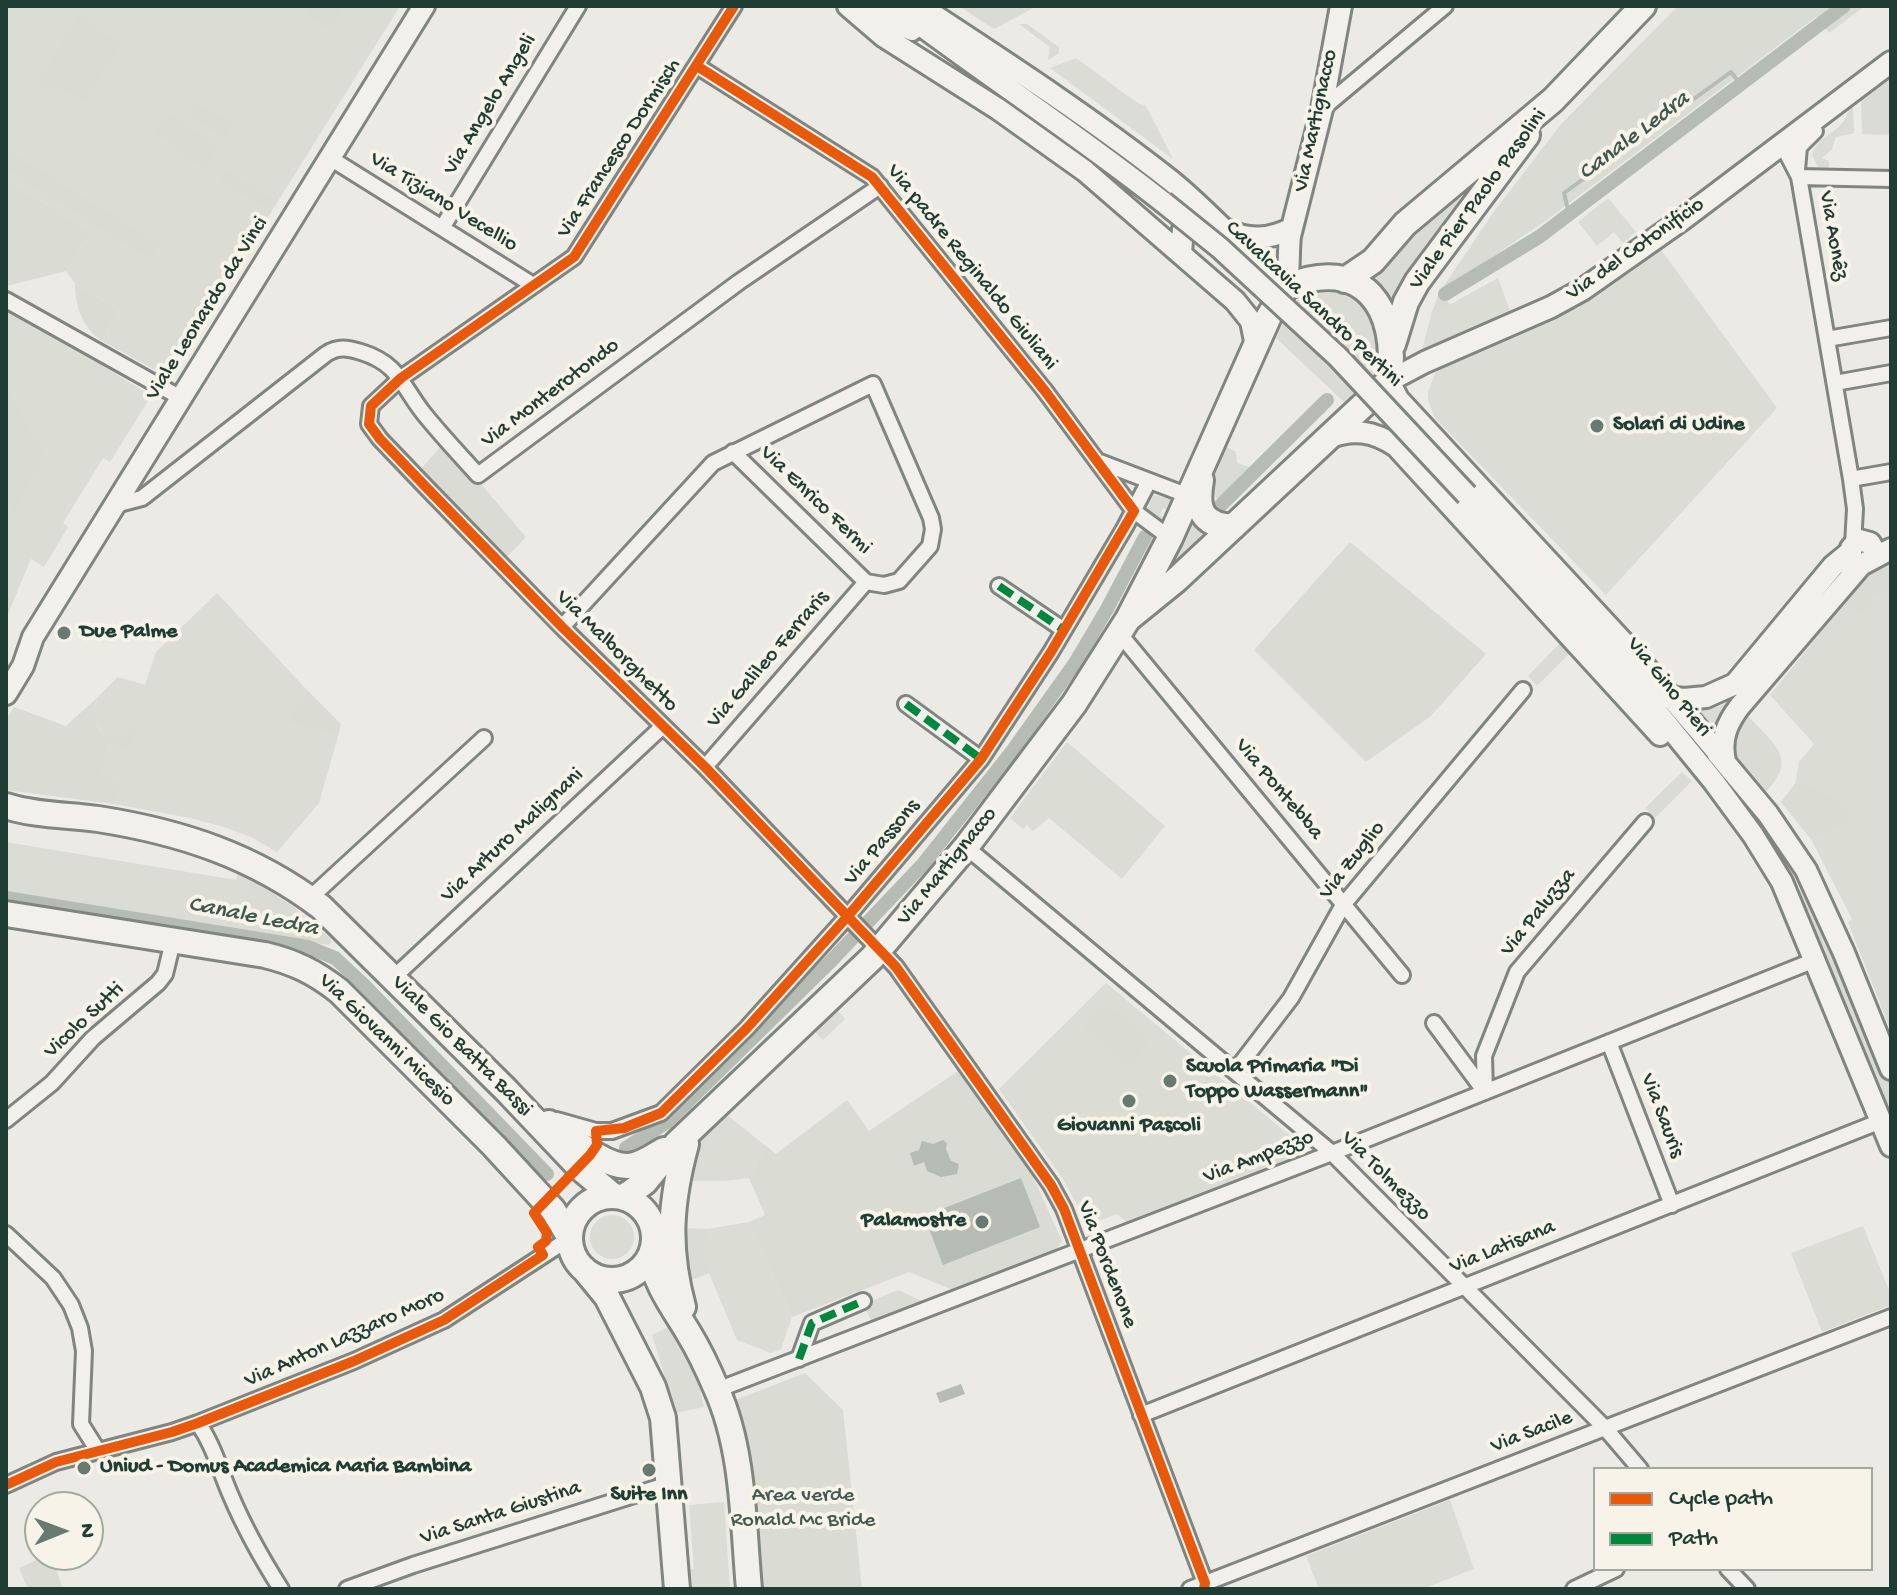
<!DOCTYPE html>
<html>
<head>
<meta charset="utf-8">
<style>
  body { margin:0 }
  #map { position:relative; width:1897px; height:1595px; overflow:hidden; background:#ebeae4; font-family:"Gochi Hand",sans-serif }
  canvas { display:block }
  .frame { position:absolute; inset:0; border:8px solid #1f3d34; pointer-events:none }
  .legend { position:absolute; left:1593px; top:1467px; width:280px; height:104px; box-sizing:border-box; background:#f7f3e8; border:2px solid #a1aaa0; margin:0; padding:10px 14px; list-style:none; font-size:24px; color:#1f3d34 }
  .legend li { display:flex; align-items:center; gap:16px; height:40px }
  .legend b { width:40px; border:2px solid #a1aaa0 }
  .north { position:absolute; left:24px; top:1491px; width:80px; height:80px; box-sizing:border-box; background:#f7f3e8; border:2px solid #a1aaa0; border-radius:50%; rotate:89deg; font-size:22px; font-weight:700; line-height:32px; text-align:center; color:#1f3d34 }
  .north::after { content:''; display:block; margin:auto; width:28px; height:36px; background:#667a72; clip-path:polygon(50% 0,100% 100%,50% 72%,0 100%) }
</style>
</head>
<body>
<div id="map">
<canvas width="1897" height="1595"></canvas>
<div class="frame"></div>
<ul class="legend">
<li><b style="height:10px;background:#e8590c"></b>Cycle path</li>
<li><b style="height:10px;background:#00873e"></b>Path</li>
</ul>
<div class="north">N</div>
</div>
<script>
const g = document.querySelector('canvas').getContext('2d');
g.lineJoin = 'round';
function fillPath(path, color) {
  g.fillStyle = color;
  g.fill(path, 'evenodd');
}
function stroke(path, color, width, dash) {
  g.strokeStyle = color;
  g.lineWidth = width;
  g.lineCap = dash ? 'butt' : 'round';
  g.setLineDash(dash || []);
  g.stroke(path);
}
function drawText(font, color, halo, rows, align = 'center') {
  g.font = font + ' "Gochi Hand",sans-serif';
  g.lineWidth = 8;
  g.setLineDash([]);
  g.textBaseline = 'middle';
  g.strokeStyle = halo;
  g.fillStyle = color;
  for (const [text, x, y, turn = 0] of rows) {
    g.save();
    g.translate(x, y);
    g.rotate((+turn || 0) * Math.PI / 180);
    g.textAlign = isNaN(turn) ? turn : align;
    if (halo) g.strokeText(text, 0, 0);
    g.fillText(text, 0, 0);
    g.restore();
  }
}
const built = new Path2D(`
  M6,6H400L168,377L102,341L119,311L75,283L66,271L91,232L6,179Z
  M1076,58L1132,99L1143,106L1145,104L1173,159L1050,68Z
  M1608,198L1636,232L1623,243L1614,232L1597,246L1578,222Z
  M1661,250L1777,408L1606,595L1435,418L1428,400V391L1436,372L1442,367L1524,331L1523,328L1570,310L1627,275Z
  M1498,278L1512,316L1422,350L1431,315Z
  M6,310L22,315L151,396L110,462L103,458L63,523L68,527L44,567L31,559L30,561L6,619Z
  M1891,563V1031L1848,922L1852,919L1811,839L1781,802L1795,784L1799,762L1814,744L1770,695L1875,566Z
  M217,593L307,690L290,723L338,736L319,803L277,852L251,837L224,827L190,818L114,804L120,782L99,776L109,744L130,749L134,730L116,736L102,732L93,719V711L99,696L118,677L145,685L156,652Z
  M1067,742L1165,826L1122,879L1049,818L1033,831L1027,825L1023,829L1010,818Z
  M6,842L236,880L238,872L291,905L332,942L329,945L242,933L6,896Z
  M1106,983L1299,1143L1295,1159L1130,1225L1117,1214L1088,1225L1063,1179L999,1089Z
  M834,1006L845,1019L823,1040L811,1028Z
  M722,1111L766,1146L749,1178L725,1181H686L702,1137L712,1120Z
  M749,1222L792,1317L781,1349L771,1353L737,1340L709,1273L684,1283L708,1229Z
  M1863,1226L1891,1295V1305L1822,1332L1791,1253Z
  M675,1324L695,1367L704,1407L676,1413L652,1335Z
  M1450,1500L1474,1569L1422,1589H1319L1306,1556Z
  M724,1502L730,1589H692L691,1569H694L689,1505Z`);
const green = new Path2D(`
  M312,6H343L329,29L307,15Z
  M964,6H1037L994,29L962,8Z
  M1678,6H1865L1829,33L1816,17L1548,219L1439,293L1451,305L1431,315L1439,293L1495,210L1562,123Z
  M81,13L91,19L89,24L120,44L84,101L53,81L48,88L38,82Z
  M1019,24H1027L1059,47V53L1048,60L1050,47Z
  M1891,78V135L1862,134L1861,99Z
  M197,104L218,118L221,115L234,123L225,138L189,116Z
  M1853,105L1854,133L1836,137L1832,149L1822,158L1829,161V170L1818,167L1812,155C1816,137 1834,135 1843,122C1848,115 1847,111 1853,105Z
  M167,114L218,146L204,167L177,150L179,147L155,133Z
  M6,149L159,245L150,259L6,169Z
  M225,171L273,199L268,209L219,180Z
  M6,179L91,232L66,271L6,286Z
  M1452,196L1460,199L1462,204L1391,306L1365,278L1389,253Z
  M75,283L119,311L102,341C82,327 75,306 75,283Z
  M1340,289L1364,300L1383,333L1378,370L1344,402L1276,338C1296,298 1293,292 1340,289Z
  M6,388L44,455L14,512L6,497Z
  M442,445L481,484L526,537L505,559L420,470Z
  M1226,447L1236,452L1237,463L1249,467L1218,500C1205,484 1219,464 1226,447Z
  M1154,495L1174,500L1168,510L1163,508L1160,515L1164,519L1161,525L1146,510Z
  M1190,509L1218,533L1142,600Z
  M1350,542L1486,654L1431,716L1366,762L1254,650Z
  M1891,563V588L1867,598L1871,608L1858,614L1845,603L1875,566Z
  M1560,643L1570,653L1537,686L1528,676Z
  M1642,688L1733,780L1785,851V856L1780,857L1747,810Z
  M307,690L341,724L338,736L289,723Z
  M99,696C92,709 91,720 102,732L116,736L136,729L130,750L109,744L100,775L121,782L114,804L6,790V720L14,707L66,726Z
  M1733,700L1717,737L1693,708L1718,707Z
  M1749,717C1778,748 1799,760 1761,797C1742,769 1720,749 1749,717Z
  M1682,772L1692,781L1655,818L1645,808Z
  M1795,784C1818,786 1837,802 1852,819L1811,839L1781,802Z
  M250,878L291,905L331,939L330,944L242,933Z
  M1801,885L1807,889L1891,1087V1131L1879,1099L1880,1088L1799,892Z
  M1104,1002L1149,1041L1128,1065L1083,1026Z
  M958,1071L1027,1164L1062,1241L1055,1252L953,1290L909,1272L792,1317L749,1222L765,1215L749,1178L766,1146L776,1154L847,1100L869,1131Z
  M590 1237a22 22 0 1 1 44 0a22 22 0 1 1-44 0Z
  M679,1228L708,1229L702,1253L709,1273L684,1283Z
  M898,1290L924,1302L872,1323L864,1304Z
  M805,1373L843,1410L862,1589H759L733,1401Z
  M47,1555H51L63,1589H28L19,1568Z`);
const water = new Path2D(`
  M943,1140L947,1143L946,1149L951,1161L959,1164L957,1174L941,1177L927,1171L924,1162L914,1166L910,1153L919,1150L922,1141L933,1144Z
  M1021,1178L1040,1227L943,1265L924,1216Z
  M961,1384L965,1394L940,1403L936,1393Z`);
const stream = new Path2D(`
  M1569,214L1564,193L1731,72L1741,85`);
const canal = new Path2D(`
  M1445,294L1539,237L1844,6
  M1221,505L1327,400
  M6,898L308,947L335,958L364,985L547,1174
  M626,1148L667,1122L831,961L923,864L1013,750L1075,663L1107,609L1145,537`);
const street = new Path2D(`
  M734,6L574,257L401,378L371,406L369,424L380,439L424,485L562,627L705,767L896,967L1051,1185L1064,1209L1205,1583L1204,1589
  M697,66L872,177L1045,391L1134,511L1170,538
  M1322,109L1445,6
  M1782,144L1799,177L1851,479L1855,509L1853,545
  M330,158L533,285
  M1797,170L1799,147L1815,131
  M1799,177L1891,179
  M442,228L578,6
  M6,300L181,398
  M1827,339L1891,328
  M1835,383L1891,373
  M1100,462L1189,496
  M1851,479L1891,472
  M115,505L142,498L326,354C338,346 348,348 361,352C400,364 402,387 425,415C442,436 460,455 478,475L739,282L880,186
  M999,586L1064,630
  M562,627L713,463L873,384L931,518L933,529L930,546L899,581L884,585L866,582L733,452
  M1119,633L1402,975
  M906,704L981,759
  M705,767L866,582
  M966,847L1332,1153L1605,1428L1640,1469
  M310,898L484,738
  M393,978L663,726
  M1434,1023L1485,1092
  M1609,1042L1672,1205
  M1235,1071L1291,998L1343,905L1523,690
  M1485,1092L1484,1056L1517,972L1645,822
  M6,1120L52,1083L93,1038L158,983L165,974L173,941
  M557,1120L596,1131H612L661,1113L747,1028L847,917L981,759L1051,652L1125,527L1149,481
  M6,1234L53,1278L71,1305L80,1328L84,1351L81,1424L98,1451
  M799,1359L812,1323L863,1301
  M717,1390L1332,1153L1815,960
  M1141,1415L1881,1121
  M198,1423C214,1446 220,1471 231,1496C245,1529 262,1559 281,1589
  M6,1485L56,1462L172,1432L198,1423L354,1361L444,1320L570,1238
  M1728,1569L1747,1589
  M347,1589L413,1565L669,1484
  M1190,1589L1891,1317
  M1574,1589L1616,1569`);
const secondary = new Path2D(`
  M848,6L883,36L998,109L1085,171L1235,301L1251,321L1256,346
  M862,6L912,30
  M895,6C983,73 1076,133 1163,202
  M920,6C1005,62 1090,117 1170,180C1211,213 1245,254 1286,287C1290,270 1288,254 1290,236L1322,109L1341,6
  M1181,253L1183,229L1194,220C1206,219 1214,224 1224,229C1248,241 1269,240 1292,228
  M1328,438C1353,428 1373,431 1396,446L1660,735
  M1467,495L1600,642L1714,782L1753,835L1782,882L1891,1146
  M1854,562L1851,556V548L1859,540L1870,543L1874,550V557
  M6,694L23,666L33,637L424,6
  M1666,697L1684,699L1706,697L1735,684L1833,566L1850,552
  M1717,753L1768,814L1806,870L1844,953L1891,1069
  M1725,761L1636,656L1398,399L1389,381L1425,362L1551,307L1582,290L1683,219L1891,62
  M1725,761C1720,739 1727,723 1740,706L1861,565L1891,549`);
const primary = new Path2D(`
  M1345,280L1373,261L1405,224L1553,100L1643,6
  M1393,344L1406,302L1417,282L1527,135
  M1201,480C1196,509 1201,525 1233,527
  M6,806C33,815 69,815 98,819C181,832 254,856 321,907L506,1090L579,1167L612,1195
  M6,914L265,955C294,962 315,972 339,991L494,1146L553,1210L570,1238
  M549,1123C569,1136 605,1168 629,1166C642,1165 653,1156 664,1150
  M570 1238a42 42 0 1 1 84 0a42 42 0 1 1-84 0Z
  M624,1197L645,1182L676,1144L872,958L966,847L1074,704L1128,619L1170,538L1269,316L1286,287C1363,254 1400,309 1389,381L1176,580L1128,619
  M651,1255C655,1284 673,1307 688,1332C699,1350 708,1369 716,1388C744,1449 743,1523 749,1589
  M584,1269L607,1297L653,1387L663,1418L677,1589
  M683,1307C667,1248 670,1203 686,1144`);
const secondaryBridge = new Path2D(`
  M1163,202L1220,248L1338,357L1467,495`);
const quiet = new Path2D(`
  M999,586L1064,630
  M906,704L981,759
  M799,1359L812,1323L863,1301`);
const cycleway = new Path2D(`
  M734,6L574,257L401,378L371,406L369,424L380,439L424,485L562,627L705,767L896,967L1051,1185L1064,1209L1205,1583L1204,1589
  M6,1485L56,1462L172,1432L198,1423L354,1361L444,1320L543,1255L538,1247L546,1241L547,1233L534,1213L590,1155L597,1145L596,1131L624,1128L661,1113L747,1028L847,917L981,759L1051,652L1134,511L1045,391L872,177L697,66`);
const markers = [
  [1597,426,8,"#667a72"],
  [64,633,8,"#667a72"],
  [1170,1081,8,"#667a72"],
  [1129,1101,8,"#667a72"],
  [982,1222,8,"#667a72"],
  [84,1468,8,"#667a72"],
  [649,1470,8,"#667a72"]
];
const streetNames = [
  ["Via Angelo Angeli",491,105,-59],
  ["Via Martignacco",1317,121,-78],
  ["Via Francesco Dormisch",620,149,-57],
  ["Viale Pier Paolo Pasolini",1479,200,-54],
  ["Via Tiziano Vecellio",443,203,32],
  ["Via Aonêz",1832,236,80],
  ["Via del Cotonificio",1636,250,-35],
  ["Via padre Reginaldo Giuliani",971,268,51],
  ["Cavalcavia Sandro Pertini",1313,305,43],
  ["Viale Leonardo da Vinci",208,309,-58],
  ["Via Monterotondo",551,394,-37],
  ["Via Enrico Fermi",815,501,44],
  ["Via Malborghetto",616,652,45],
  ["Via Galileo Ferraris",769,660,-49],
  ["Via Gino Pieri",1668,688,51],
  ["Via Pontebba",1278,790,50],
  ["Via Arturo Malignani",513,836,-43],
  ["Via Passons",883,843,-50],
  ["Via Zuglio",1353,861,-52],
  ["Via Martignacco",948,867,-51],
  ["Via Paluzza",1539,913,-51],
  ["Vicolo Sutti",85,1021,-43],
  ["Via Giovanni Micesio",386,1041,44],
  ["Viale Gio Batta Bassi",461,1047,45],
  ["Via Sauris",1661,1116,69],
  ["Via Ampezzo",1259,1158,-21],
  ["Via Tolmezzo",1385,1177,45],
  ["Via Latisana",1503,1248,-22],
  ["Via Pordenone",1106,1265,69],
  ["Via Anton Lazzaro Moro",345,1339,-24],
  ["Via Sacile",1532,1433,-21],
  ["Via Santa Giustina",501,1514,-18]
];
const poiNames = [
  ["Solari di Udine",1613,426],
  ["Due Palme",80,633],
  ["Scuola Primaria \"Di",1186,1068],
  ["Toppo Wassermann\"",1186,1093],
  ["Giovanni Pascoli",1129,1127,"center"],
  ["Palamostre",966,1222,"right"],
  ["Uniud - Domus Academica Maria Bambina",100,1468],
  ["Suite Inn",649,1496,"center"]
];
const parkNames = [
  ["Area verde",803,1497],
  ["Ronald Mc Bride",803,1522]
];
const waterNames = [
  ["Canale Ledra",1635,137,-37],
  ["Canale Ledra",253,918,11]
];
fillPath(built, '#dbdcd3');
fillPath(green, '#dadbd2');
fillPath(water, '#b6bcb4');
stroke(stream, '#b6bcb4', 4);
stroke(canal, '#b6bcb4', 14);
stroke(street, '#808581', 20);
stroke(secondary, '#808581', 26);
stroke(primary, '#808581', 30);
stroke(street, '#f1f0ec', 14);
stroke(secondary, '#f1f0ec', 20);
stroke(primary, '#f1f0ec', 24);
stroke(secondaryBridge, '#808581', 26, []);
stroke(secondaryBridge, '#f1f0ec', 20);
stroke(quiet, '#00873e', 8, [16, 8]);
stroke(cycleway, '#e8590c', 10);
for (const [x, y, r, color] of markers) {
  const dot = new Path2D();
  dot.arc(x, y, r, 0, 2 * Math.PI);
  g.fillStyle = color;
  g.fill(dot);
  stroke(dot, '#f7f3e8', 3);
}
drawText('22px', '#1f3d34', '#f7f3e8', streetNames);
drawText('bold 22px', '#1f3d34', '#f7f3e8', poiNames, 'left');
drawText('22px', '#425a51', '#f7f3e8', parkNames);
drawText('italic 24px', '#3f584f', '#f7f3e8', waterNames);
</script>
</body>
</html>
